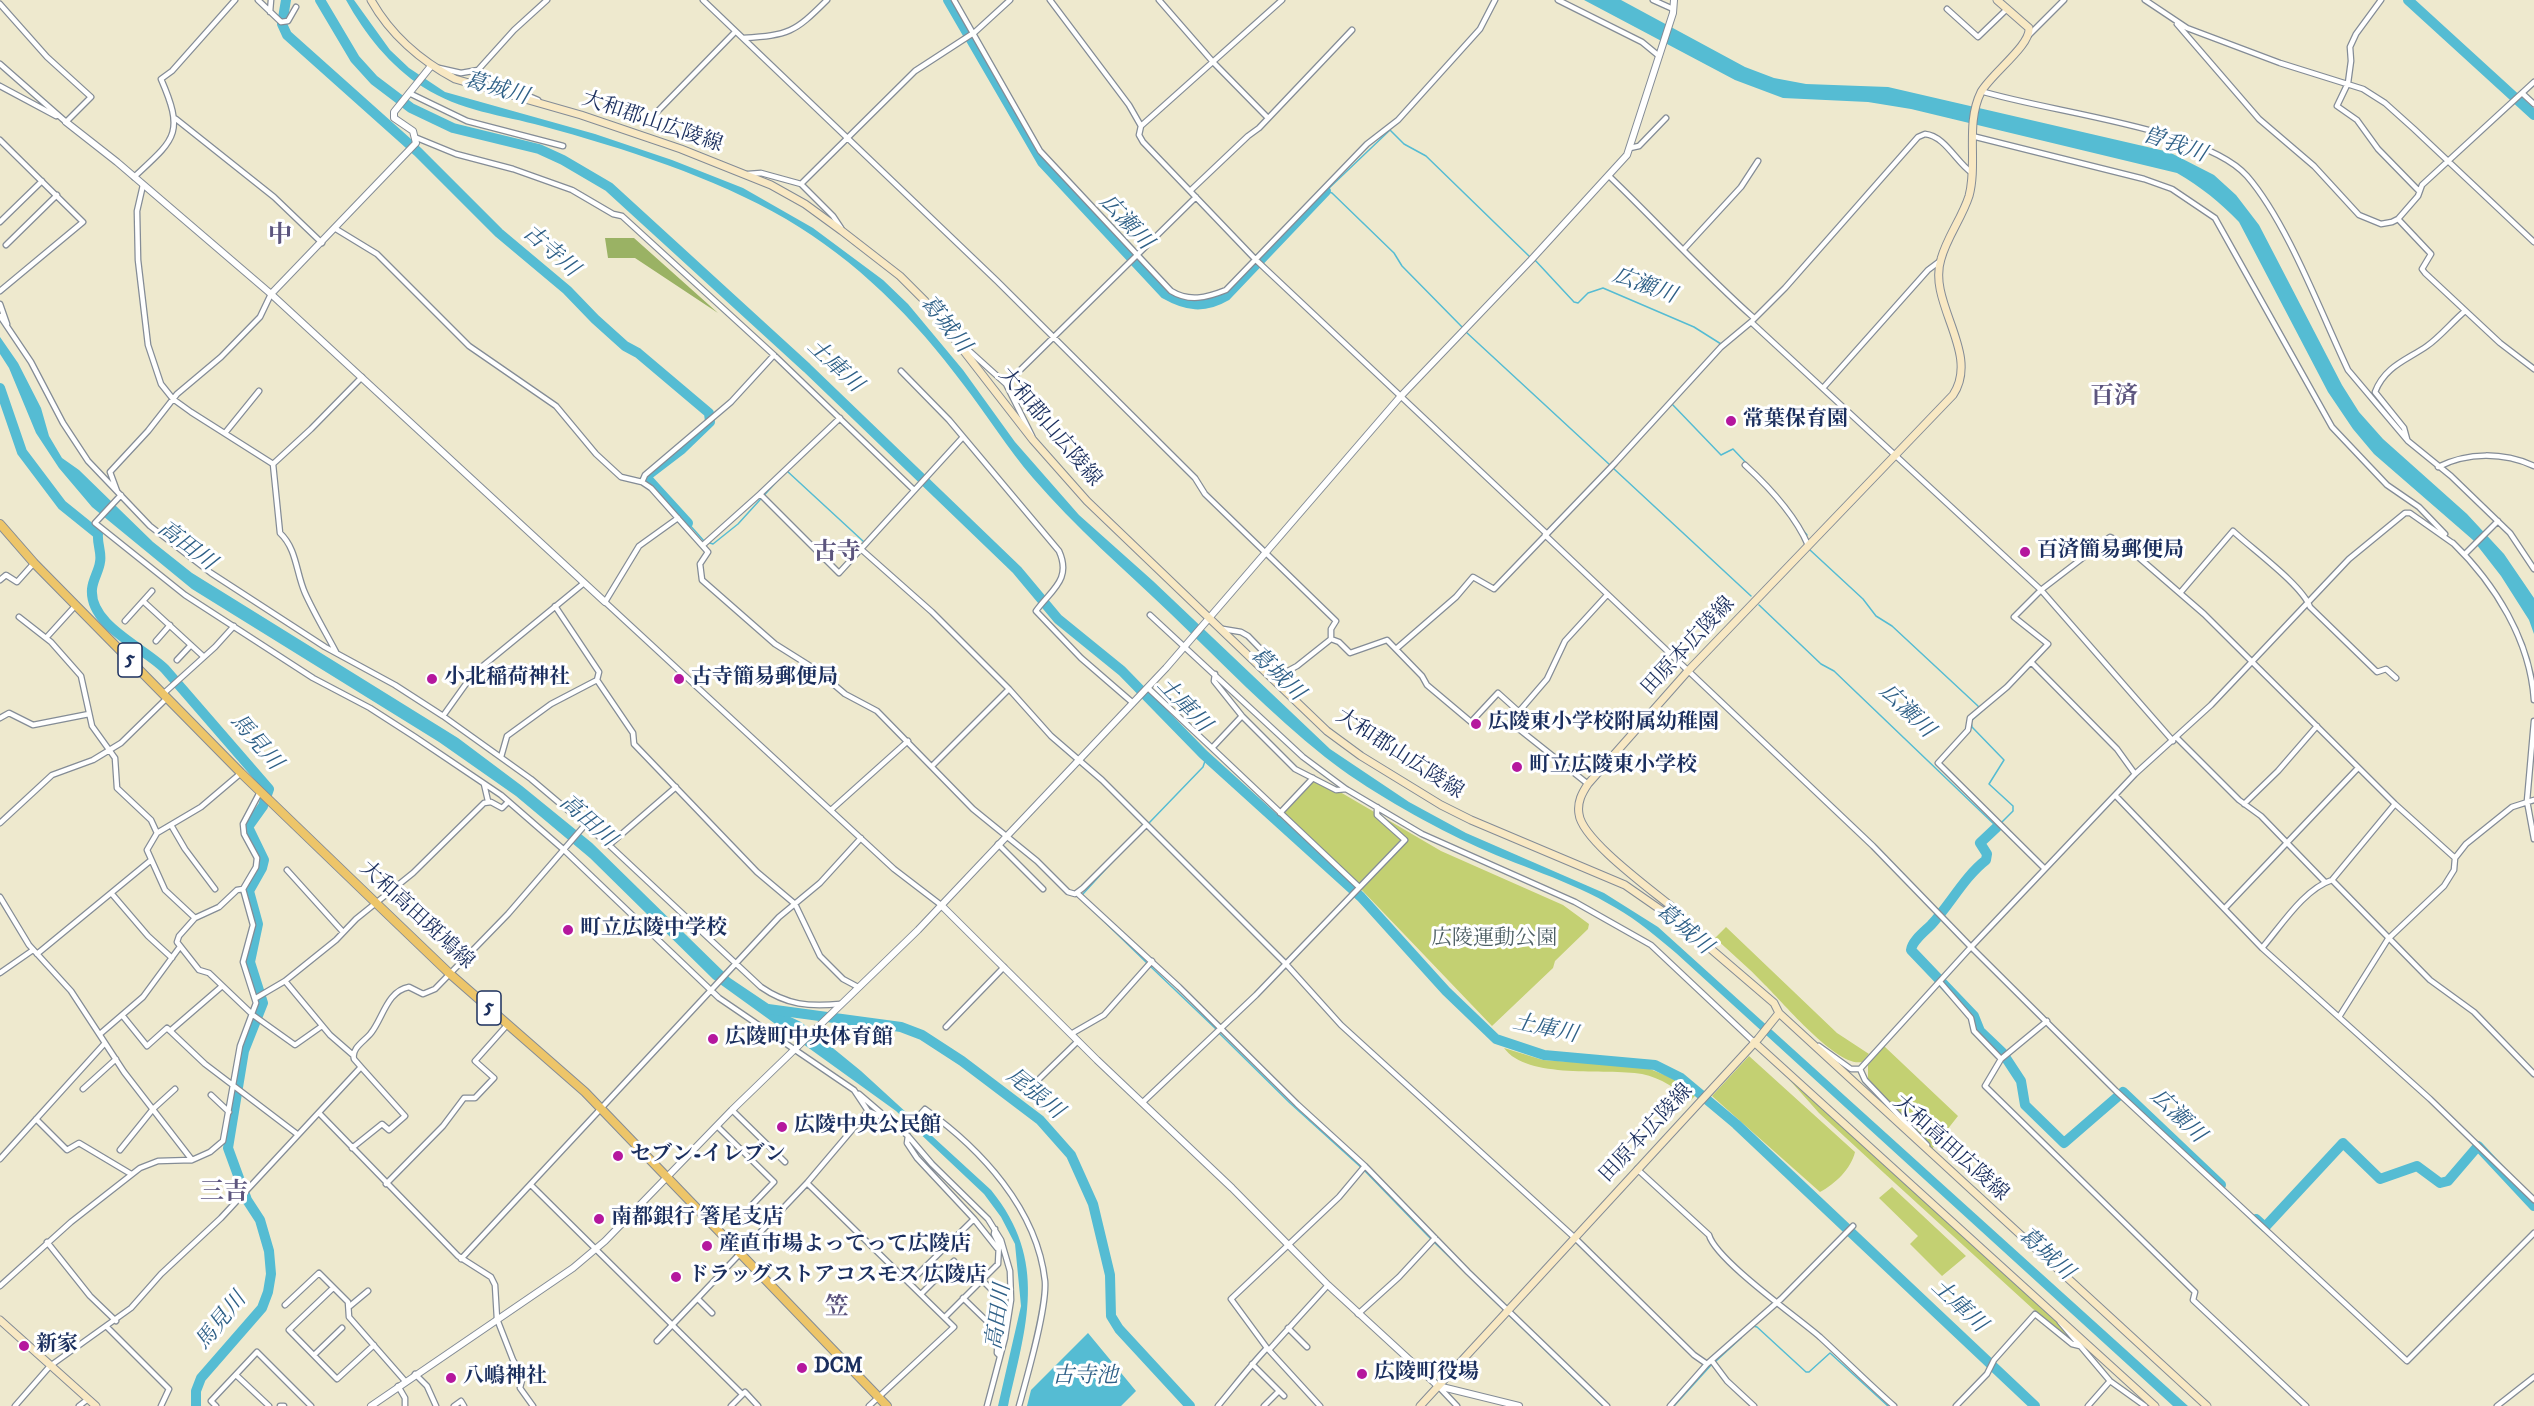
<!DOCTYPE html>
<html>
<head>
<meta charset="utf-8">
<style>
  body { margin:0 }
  canvas { display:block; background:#eee9ce }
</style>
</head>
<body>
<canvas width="2534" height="1406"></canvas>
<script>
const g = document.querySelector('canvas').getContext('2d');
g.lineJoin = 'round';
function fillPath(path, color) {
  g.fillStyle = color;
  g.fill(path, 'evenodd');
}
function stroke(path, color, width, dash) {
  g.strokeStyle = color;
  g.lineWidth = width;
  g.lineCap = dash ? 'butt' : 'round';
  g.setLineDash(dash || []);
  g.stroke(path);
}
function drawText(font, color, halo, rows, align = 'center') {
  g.font = font + ' "IM FELL DW Pica","Noto Serif JP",serif';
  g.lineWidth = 6;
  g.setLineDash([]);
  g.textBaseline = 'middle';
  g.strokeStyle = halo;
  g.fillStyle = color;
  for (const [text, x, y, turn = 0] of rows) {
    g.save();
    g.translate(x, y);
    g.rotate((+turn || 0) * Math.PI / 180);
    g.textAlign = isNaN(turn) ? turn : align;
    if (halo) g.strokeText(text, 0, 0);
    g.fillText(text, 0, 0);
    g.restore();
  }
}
const green = new Path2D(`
  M1311,775L1441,851L1563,905L1589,924L1588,929L1555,961L1553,968L1492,1026L1359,887L1277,815Z
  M1726,927L1837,1033L1869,1054L1862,1062C1837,1068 1781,1000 1763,983C1748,967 1731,953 1715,938Z
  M1884,1046L1958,1116L1932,1149L1868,1079V1065Z
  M1504,1048L1543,1060L1645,1067L1672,1078L1695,1096L1691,1100C1677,1089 1661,1078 1642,1074C1606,1068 1527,1080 1504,1048Z
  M1749,1056L1855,1152C1851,1169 1835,1184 1820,1192L1712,1096Z
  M1778,1067L2053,1317L2068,1337L2033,1309L1884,1173L1819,1113Z
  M1892,1187L1966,1256L1942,1276L1910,1244L1918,1236L1879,1198Z`);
const forest = new Path2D(`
  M605,238H634L718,313L635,258H608Z`);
const water = new Path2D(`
  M346,0H354L390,50L409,68L445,92L595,134L672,160L743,188L813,228L883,280L908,304L963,370L1015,442L1079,515L1153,581L1330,749L1409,802L1466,833L1604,893L1658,927L2188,1406H2173L1676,953C1657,937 1637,920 1616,908C1570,880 1517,866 1469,843C1424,822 1364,788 1325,757C1271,714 1221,662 1171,614C1125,570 1075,527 1033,478C1008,449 987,415 963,384C915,319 856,260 786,219C714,177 623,148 542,126C502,115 460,111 423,87C390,66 365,34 346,0Z
  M1584,0H1621L1745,67L1774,78L1806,84L1888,87L2169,152L2214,175L2236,195L2259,225L2342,385L2359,412L2383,439L2467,514L2504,554L2534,598V634L2529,620L2501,576L2473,540L2374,454L2353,429L2328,392L2239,222C2220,202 2201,187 2177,173L1911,109L1868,102L1783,98L1735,80Z
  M0,337L18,363L41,408L49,436L62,458L79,470L153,542L192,573L458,738L522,786L592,843L730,978L782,1013L801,1022L861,1071L991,1190C1049,1261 1026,1326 1008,1406H998L1021,1306L1015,1244L1001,1217L984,1194L896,1111L713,979L590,858L516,796L439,742L192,589L92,507L59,468L36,433L9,368L0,354Z
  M1088,1333L1136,1391L1121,1406H1027L1031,1390Z`);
const stream = new Path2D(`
  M1534,259L1574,302L1578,303L1588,293L1603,288L1694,327L1721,344
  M1463,328L1402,266L1394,253L1332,193L1326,191L1390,130L1404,144L1426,156L1530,257
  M1466,332L1610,465
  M1697,376L1725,346
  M1672,404L1721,455L1733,449L1752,469
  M1613,468L1751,596
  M787,471L864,542
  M688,523L704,541L713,544L738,524L778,480
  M1801,528L1807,535
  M1810,550L1863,599L1876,616L1892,626L1978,706L1981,712L1971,721L1972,727L2004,760L1989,784L2013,806V811L2002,822
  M1759,605L1821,664L1834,671L1997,827L1998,826
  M1149,823L1203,767L1205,761L1203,754
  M1082,895L1115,859
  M1082,900L1147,963
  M1150,966L1216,1029
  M1219,1033L1290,1103L1364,1170L1431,1239
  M1434,1242L1467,1274
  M1481,1288L1502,1308
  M1510,1316L1603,1406
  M1753,1326L1757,1327L1806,1372H1809L1830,1353L1888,1406
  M1716,1361L1741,1338
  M1674,1406L1712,1364`);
const river = new Path2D(`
  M286,0L282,24L287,35L418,152L499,233L567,290L595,319L625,346L638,353L709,413L710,422L682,449L648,475L647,478L688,523
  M320,0L355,59L374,80L411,108L453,128L539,149L563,160L609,187L807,368L1017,570L1058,619L1122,671L1203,754L1361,897L1446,991L1496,1039L1544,1055L1655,1065L1681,1078L1736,1124L2035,1406
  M948,0L1042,162L1165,294C1186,306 1204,309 1226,296L1326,191
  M2408,0L2534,115
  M0,388L22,452L62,505L98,534C97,544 102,553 100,562C99,571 93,579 92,589C89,625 143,647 165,669L269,789L263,806L248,827L264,860L262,868L249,891L258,924L250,962L263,1003L244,1051L228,1148L247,1200L260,1220L269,1251L271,1274L268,1292L262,1308L201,1378L196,1391V1406
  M1997,827L1980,843L1987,854L1986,860C1964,877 1950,905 1931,925C1924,932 1912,941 1911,950L1974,1016L1980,1031L2002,1052L2021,1081L2025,1105L2064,1143L2123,1092L2221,1185
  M768,1009L901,1027L922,1035L962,1061L1040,1120L1071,1155L1093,1204L1110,1275L1111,1316L1119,1329L1190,1406
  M2256,1219L2265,1227L2343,1143L2380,1179L2417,1166L2440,1183L2448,1181L2478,1146L2534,1206`);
const minor = new Path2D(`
  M258,0L281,22L288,21L296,7
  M703,0L997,281L1195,478L1205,494L1336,621L1331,629V639
  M954,0L1040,151L1171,291C1189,302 1206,298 1226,290L1367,144L1398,120L1480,29L1495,0
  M1050,0L1129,105L1141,126L1139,135L1143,142L1256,260L1547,534
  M1159,0L1213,62L1268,118
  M1558,0L1642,42L1659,56
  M1653,0L1673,9
  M2145,0L2187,28L2280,63L2363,89L2385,103L2414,129L2534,242
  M2381,0L2356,34L2350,47L2351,61L2348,83L2337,106L2357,120L2378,149L2419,191
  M0,4L47,57L91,97L66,122
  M1947,9L1978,37L2007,9
  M270,12L271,0
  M2177,24L2259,119L2314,166L2359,215L2381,224L2392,222L2398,219L2418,196L2422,185L2534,82
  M2029,35L2064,0
  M743,38C789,35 794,33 827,0
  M0,64L66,122
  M439,68L461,73L478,70L514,30L547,0
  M478,70L479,75L538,100
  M0,86L56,116
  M1981,91C2047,112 2205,128 2247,176C2287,222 2321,313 2348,370L2408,441L2451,476L2510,533L2534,569
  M409,93L467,121L563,146
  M2522,93L2534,104
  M654,115L735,32
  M176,119L274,197L322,243
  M1141,126L1282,0
  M1972,136L2144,179L2172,189L2215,218L2332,427L2387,485L2419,507L2445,534
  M417,138L456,154L513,169L572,190L613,214L622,216L774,355L914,490
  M0,140L83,222L0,291
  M1630,148L1639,146L1666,118
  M748,174L761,173L801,184L915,71L975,32L1010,0
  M1609,176C1658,223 1703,273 1754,318
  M134,177C175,139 185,134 161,79L172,71L235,0
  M801,184L833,216L841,228
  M143,185L137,211L138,260L148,345L161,384L173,399L191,412L273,464L280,533C297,549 296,573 305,593C314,613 326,633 336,652
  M1190,191L1248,136L1259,128L1352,30
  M2398,219L2431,254L2422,269L2425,273L2500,343L2534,369
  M0,222L42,181
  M336,229L377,254L469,346L556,406L596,454L621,477L642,482L651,488L708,552L700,564L702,580L775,644L818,671L845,694L877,711L973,809L1037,861L1068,892L1075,894L1083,888L1145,826
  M6,245L57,195
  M1684,249L1741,187L1758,161
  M0,304L7,324
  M0,316L31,362L63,423L88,461L150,526L211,573L325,647L395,685L443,716L531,779L609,845L761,987C787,1005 809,1007 840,1004
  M1751,322L2041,590L2173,741
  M964,346L1006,384
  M901,371L949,420L1059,551C1072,580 1051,590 1036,611L1081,658L1133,703
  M1823,388L1928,270L1940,261
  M225,433L259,391
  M1032,436L1006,384L1196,197
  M2407,439L2404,428L2375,392C2385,366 2407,360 2427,346C2440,337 2452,322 2465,311
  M273,464L311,429L362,377
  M1745,465C1769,487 1795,515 1808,545
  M2438,467C2468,452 2503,452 2534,466
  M642,482L645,475L731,402L774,355
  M117,491L110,472L148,431L177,394L221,357L260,317L271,294
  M760,494L840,418
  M121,495L95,523L185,595L313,678L370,708L415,737L501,795L563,849L719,998L854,1090L868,1111L890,1120
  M678,518L639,546L605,602L894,869L941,905
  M1545,535L1873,846L1971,947L2135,774L2211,705L2349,559L2405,513H2410L2454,544
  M2453,543C2495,584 2530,640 2534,700
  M703,545L760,494L839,573L963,437
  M862,550L932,612L1009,689L1051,736L1102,780L1286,964L1341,1025L1575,1238L1694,1355L1707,1364
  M2465,554L2498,521
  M0,580L6,575L17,582L34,563
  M2180,593L2233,531C2252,549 2302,585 2310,607L2377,672L2386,669L2396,678
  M143,601L204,657
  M555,606L599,672L597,680L633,733L634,744L757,872L795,904L820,956L843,979L858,987
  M1150,615L1303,757L1346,789L1422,834L1575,902L1651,945L1754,1042
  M19,617L51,642L81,676L92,726L115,758L117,788L151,820L157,833
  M125,621L152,591
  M1223,629L1241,632L1248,636L1284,673L1297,666L1331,639
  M46,638L76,605
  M1331,639L1339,642L1350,653L1387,640L1422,676L1427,685L1471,722L1498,693L1518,711
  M156,641L170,625
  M1396,649L1456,597L1473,577L1494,589L1615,463L1721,347L1751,322L1785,288L1918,137L1925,134C1945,136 1956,162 1972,173
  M177,660L191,645
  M2031,662L2117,749L2135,774
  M1215,674L1214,681L1242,716L1295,769L1336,790L1346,789
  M1148,688L1212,748L1242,716
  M163,694L215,647L234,626
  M443,716L473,674L584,583
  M0,718L9,713L33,725L89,714
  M2534,721L2527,801L2534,839
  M2177,738L2239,800L2261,816L2325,882
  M1212,748L1359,887
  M501,757L507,736L551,704L597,680
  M933,765L1009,689
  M241,773L201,807L157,833L147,850L165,890L195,918L179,936L177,942L199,970L209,973L253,1015L295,1045L322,1026
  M484,784L488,801
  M1588,784L1510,722L1547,679L1565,641L1607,595
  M2115,795L2262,948L2430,1099L2534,1200
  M2244,804L2278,771L2317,726
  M831,810L908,741
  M1280,813L1313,778
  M0,823L52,775L93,760L121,743L167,698
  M171,825L185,849L215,889
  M998,844L1043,889
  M609,845L676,787
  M2045,869L1938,763L1968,730L1970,718L2007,687L2048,644L2014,617L2041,590L2110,537L2122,543L2204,614L2395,804L2455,858
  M287,870L343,932
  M2332,880L2430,980L2474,1012L2534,1074
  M1077,893L1179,987L1297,1104L1365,1166L1468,1272L1607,1406
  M112,894L148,936L172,958
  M0,897L29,945L71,991L124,1072L192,1160
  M2225,908L2358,768
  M195,918L219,907L237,890L243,889
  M2262,948C2281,926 2304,889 2332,880L2395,804
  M37,954L150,861
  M0,973L33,950
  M285,981L330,1035L353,1055
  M1940,982L1971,1018L1974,1031L2001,1059
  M256,998L285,981L336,940L356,919L413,873L484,803L491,802L502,808L508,802
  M122,1015L147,1046L167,1028L205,1064L297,1134
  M2339,1017L2388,939L2444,886L2454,870L2455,858L2466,844L2512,807L2534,800
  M2047,1021L2001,1059L1985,1086L2195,1292L2193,1300L2306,1406
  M946,1027L1004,967
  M170,1031L221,987
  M100,1034L143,997L179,948
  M1071,1034L1104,1015L1152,961
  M1819,1046L1851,1069H1860L1971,947L2116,1091L2407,1361L2534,1233
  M1860,1069L1865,1080L1927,1145
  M1038,1080L1078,1041
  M83,1089L116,1059
  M859,1094L908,1136L932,1164L988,1219L1001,1240L1010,1271L1011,1300L1005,1338L987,1406
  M211,1095L229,1112
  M1143,1102L1256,995L1405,840L1377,815V807
  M732,1110L785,1162
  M320,1114L458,1256L491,1277L495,1285L497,1319L513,1360L523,1376L520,1388L533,1406
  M36,1119L67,1150L79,1143L131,1174
  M717,1126L774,1182L752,1205
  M904,1132L925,1109C981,1149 1037,1209 1045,1281C1047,1308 1027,1377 1019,1406
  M908,1136L907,1143L917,1158L974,1219L997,1248
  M352,1148L382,1124L389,1130L405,1116L361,1067
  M120,1150L153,1109L175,1089
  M0,1159L105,1043
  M1637,1169L1709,1235C1716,1260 1797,1317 1820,1337C1845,1360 1869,1384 1894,1406
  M807,1183L954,1327L869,1406
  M386,1184L443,1126L464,1098H475L494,1078L475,1061L508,1024
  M531,1185L742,1394
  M47,1242L90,1296L116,1321
  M461,1259L779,917L820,883L861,838
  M982,1280L998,1296
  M909,1283L974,1219
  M0,1286L71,1222L140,1168L158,1161L192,1160L210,1152L223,1141L240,1046L256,1003L243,962L253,925L243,889L256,867L257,858L244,834L243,824L260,792
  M333,1288L289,1330L337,1379L374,1345
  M921,1294L954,1261
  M963,1298L998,1332L997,1353L1000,1356
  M698,1299L712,1313
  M285,1305L319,1273L348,1302L349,1317L405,1381
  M350,1306L368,1291
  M1358,1314L1399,1277L1435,1238
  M945,1317L998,1264L999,1244L994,1234L995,1229
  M2060,1322L2110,1381L2145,1406
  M106,1326L169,1389L161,1406
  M1288,1328L1307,1347
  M657,1341L807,1183L868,1111
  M1269,1350L1328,1285
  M314,1355L342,1328
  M1712,1361L1727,1381L1754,1406
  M1252,1364L1284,1396
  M415,1374L427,1386L436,1406
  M236,1375L269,1406
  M398,1386L405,1398V1406
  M1438,1386L1457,1406
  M15,1406L50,1366L131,1308L161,1274L221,1218L361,1067L354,1059C351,1048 365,1041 371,1033C383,1018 387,991 409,987L423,994L435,989L508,914L585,825
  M79,1406L88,1399
  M216,1406L211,1401L257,1352L311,1406
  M280,1406H284
  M454,1406L461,1401L464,1406
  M731,1406L745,1392L758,1406
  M1218,1406C1234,1387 1249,1367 1267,1348
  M1264,1406L1279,1391
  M1320,1406L1267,1348L1231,1299L1339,1197L1365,1166
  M1670,1406L1707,1364L1781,1299L1853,1226
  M1956,1406L1987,1374L1994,1360L2035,1314L2072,1344L2080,1346
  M2088,1406L2110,1381
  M2497,1406L2534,1377`);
const tertiary = new Path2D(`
  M66,122L117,162L271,294L605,602
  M271,294L416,143L413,131L394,118V112L431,66
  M941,905L1097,1060L1232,1188L1328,1285L1438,1386L1519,1406
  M371,1406L573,1268L605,1241L732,1110L918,930L1166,668L1400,397L1531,260L1627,155L1673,13L1674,0`);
const secondary = new Path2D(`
  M371,0C390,34 421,61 455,79L581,115L681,149L771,185L805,204L842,231L900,276L925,301L1033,440L1087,501L1327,731L1361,756L1441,805L1471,820L1625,885L1684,926L1774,1003L1779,1013L1758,1039L1420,1406
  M1683,924L1678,912C1656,893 1582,841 1579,814C1577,802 1582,793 1588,784L1687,672L1953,395C1981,353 1927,303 1941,259C1947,237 1962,218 1969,196C1978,163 1965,124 1981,92C1991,74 2031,45 2029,28L1997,0
  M1779,1013L2207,1406
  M1754,1042L2155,1406
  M0,1320L96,1406`);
const primary = new Path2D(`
  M0,524L34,563L241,773L377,904L449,973L585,1092L887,1406`);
const markers = [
  [1731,421,6,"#b5179e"],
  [2025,552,6,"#b5179e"],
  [432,679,6,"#b5179e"],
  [679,679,6,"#b5179e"],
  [1476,724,6,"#b5179e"],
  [1517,767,6,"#b5179e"],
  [568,930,6,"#b5179e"],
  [713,1039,6,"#b5179e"],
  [782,1127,6,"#b5179e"],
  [618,1156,6,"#b5179e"],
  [599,1219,6,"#b5179e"],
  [707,1246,6,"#b5179e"],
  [676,1277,6,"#b5179e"],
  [24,1346,6,"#b5179e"],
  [802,1368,6,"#b5179e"],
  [1362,1374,6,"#b5179e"],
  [451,1378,6,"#b5179e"]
];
const shields = [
  [130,660,24],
  [489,1008,24]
];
const shieldNames = [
  ["5",130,660],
  ["5",489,1008]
];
const streetNames = [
  ["大和郡山広陵線",652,123,19],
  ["大和郡山広陵線",1049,428,50],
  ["田原本広陵線",1689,647,-47],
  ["大和郡山広陵線",1399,755,33],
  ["大和高田斑鳩線",416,916,43],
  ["田原本広陵線",1647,1134,-47],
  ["大和高田広陵線",1950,1149,42]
];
const poiNames = [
  ["常葉保育園",1743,421],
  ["百済簡易郵便局",2037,552],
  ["小北稲荷神社",444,679],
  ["古寺簡易郵便局",691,679],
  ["広陵東小学校附属幼稚園",1488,724],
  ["町立広陵東小学校",1529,767],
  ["町立広陵中学校",580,930],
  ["広陵町中央体育館",725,1039],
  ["広陵中央公民館",794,1127],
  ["セブン-イレブン",630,1156],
  ["南都銀行 箸尾支店",611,1219],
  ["産直市場よってって広陵店",719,1246],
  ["ドラッグストアコスモス 広陵店",688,1277],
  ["新家",36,1346],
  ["DCM",814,1368],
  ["広陵町役場",1374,1374],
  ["八嶋神社",463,1378]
];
const parkNames = [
  ["広陵運動公園",1494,940]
];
const waterNames = [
  ["葛城川",496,90,16],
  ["曽我川",2174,146,19],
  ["広瀬川",1125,223,47],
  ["古寺川",550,252,41],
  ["広瀬川",1644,287,20],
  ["葛城川",944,325,51],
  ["土庫川",834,367,43],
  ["高田川",186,547,37],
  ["葛城川",1276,675,44],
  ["土庫川",1183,706,46],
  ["広瀬川",1906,712,44],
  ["馬見川",255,743,49],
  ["高田川",587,822,41],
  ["葛城川",1683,930,40],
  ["土庫川",1545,1030,12],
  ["尾張川",1034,1095,39],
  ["広瀬川",2177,1117,44],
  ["葛城川",2045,1255,42],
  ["土庫川",1958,1307,43],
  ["高田川",1000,1317,-82],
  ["馬見川",222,1322,-51],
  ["古寺池",1085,1377]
];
const quarterNames = [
  ["中",280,237],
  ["百済",2114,398],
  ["古寺",837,554],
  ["三吉",224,1194],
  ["笠",837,1309]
];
fillPath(green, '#c3d072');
fillPath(forest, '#9ab264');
fillPath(water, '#55bcd3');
stroke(stream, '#55bcd3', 1.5);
stroke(river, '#55bcd3', 10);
stroke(minor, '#848c96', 7);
stroke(tertiary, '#848c96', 8);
stroke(secondary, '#848c96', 9);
stroke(primary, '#848c96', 10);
stroke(minor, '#fff', 4.5);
stroke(tertiary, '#fff', 6);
stroke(secondary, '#f8e8c3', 7);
stroke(primary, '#edc569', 8);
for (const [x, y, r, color] of markers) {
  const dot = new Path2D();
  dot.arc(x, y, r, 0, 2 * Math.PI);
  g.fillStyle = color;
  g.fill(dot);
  stroke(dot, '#fff', 2);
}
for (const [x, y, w] of shields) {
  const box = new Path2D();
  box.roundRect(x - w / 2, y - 17, w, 34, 4.5);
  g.fillStyle = '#fff';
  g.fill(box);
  stroke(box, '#1b2f5e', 1.5);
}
drawText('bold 20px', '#1b2f5e', null, shieldNames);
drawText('21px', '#1b2f5e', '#fff', streetNames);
drawText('bold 21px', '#1b2f5e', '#fff', poiNames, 'left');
drawText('21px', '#4d5f64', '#fff', parkNames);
drawText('italic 22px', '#2f6087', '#fff', waterNames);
drawText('bold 24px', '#5c557e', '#fff', quarterNames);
</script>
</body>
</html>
